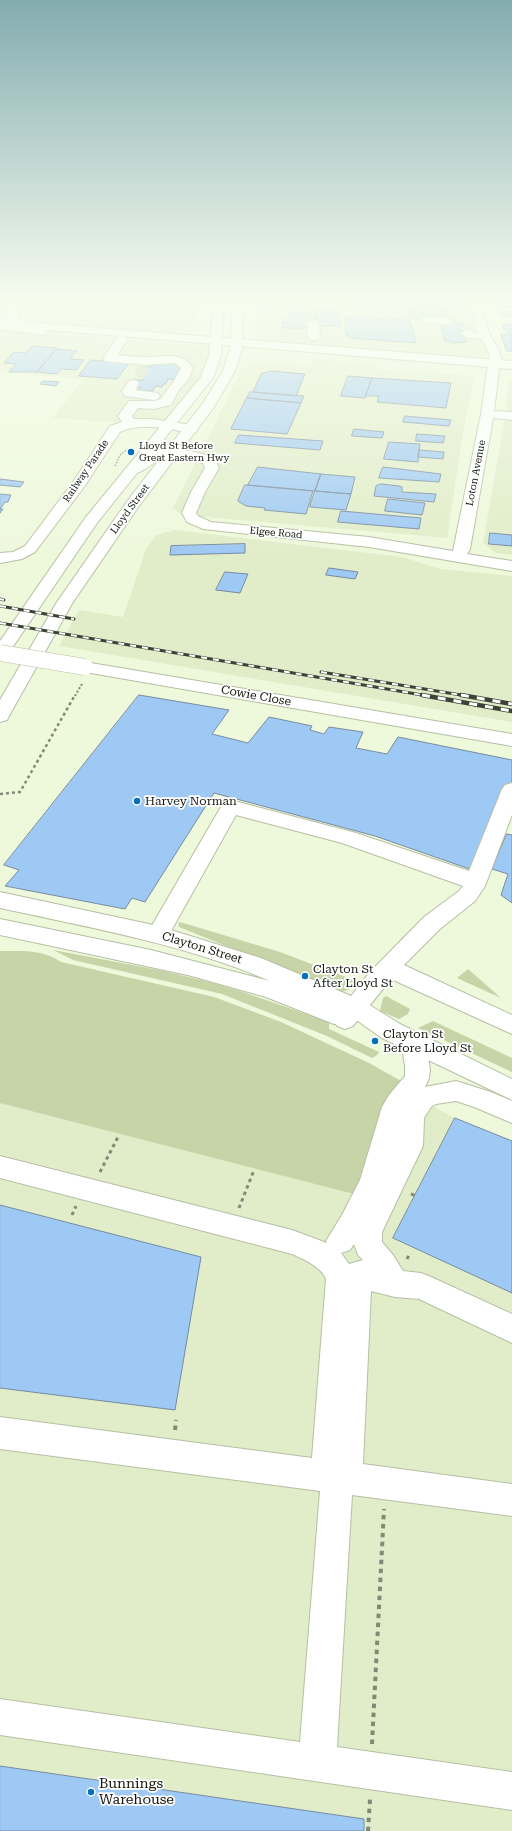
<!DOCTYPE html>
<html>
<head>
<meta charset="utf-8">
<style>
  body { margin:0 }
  canvas { display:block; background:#eef8db }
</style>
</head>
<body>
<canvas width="512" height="1831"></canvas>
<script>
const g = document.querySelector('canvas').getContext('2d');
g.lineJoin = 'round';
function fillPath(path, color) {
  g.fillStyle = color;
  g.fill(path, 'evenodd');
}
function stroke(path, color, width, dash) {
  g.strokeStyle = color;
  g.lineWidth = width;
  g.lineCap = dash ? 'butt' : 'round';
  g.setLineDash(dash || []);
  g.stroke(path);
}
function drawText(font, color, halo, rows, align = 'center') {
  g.font = font + ' "Roboto Serif",serif';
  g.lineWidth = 3.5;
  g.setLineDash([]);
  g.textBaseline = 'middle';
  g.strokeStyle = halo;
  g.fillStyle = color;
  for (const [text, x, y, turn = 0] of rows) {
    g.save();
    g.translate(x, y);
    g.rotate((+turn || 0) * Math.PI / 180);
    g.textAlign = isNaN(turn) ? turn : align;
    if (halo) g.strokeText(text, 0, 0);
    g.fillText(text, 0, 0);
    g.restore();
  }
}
const built = new Path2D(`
  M0,298H199L196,321L192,327L170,332L27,321L18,318L0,317Z
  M258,298H472L490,353L488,356L484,357L271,341L257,337Z
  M0,329L102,337L215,347L207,378L166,426L53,418L83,379L0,372Z
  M313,359L377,364L376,369L475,376L465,420L447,538L182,515L173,508L243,367L260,362L310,366Z
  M512,380V413H506L508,381Z
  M505,418H512V555L496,553L483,543Z
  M175,530L402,557L440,569L512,576V722L59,646L79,610L123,617L146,549L156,535Z
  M0,965L354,1061L454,1118L512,1144V1831H0Z`);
const green = new Path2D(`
  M180,922L280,952L356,981C353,989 348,990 340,992L179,927L178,924Z
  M53,950L164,971L213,983L243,992L329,1022V1029L379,1052L376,1056L372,1058L327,1036L222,994L73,960Z
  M0,951C21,951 43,949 61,962L214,997L281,1022L369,1063L403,1082L354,1194L0,1103Z
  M468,969L501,998L457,978Z
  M386,996L410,1009L408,1014L399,1019L380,1011L383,998Z
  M433,1021L512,1058V1072L418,1028Z`);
const building = new Path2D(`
  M352,298H456L459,308H354Z
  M258,300L316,303L317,305H306V308H302V306H280V308H275V307H258Z
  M496,301H512V306H508V308H499Z
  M408,308H446L449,319H411Z
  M296,310L310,312V314H312L311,319H316L317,323L311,327L305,328H282V322H288L287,318H291L290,312H294Z
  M316,310H338L340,326H317Z
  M500,311H512V319L510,316H501Z
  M345,318H377V320H384L383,318L405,319V321H410L416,343L350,338V336H347Z
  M447,321L462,322L463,326H467L468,329H464V330H469L470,333H464L467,342L451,343L450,341H445L440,322Z
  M509,324H512V332H507L506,329H503V325Z
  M501,334H512V351H507Z
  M33,346L57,348L37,372H9L16,364L4,363L14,352L26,353Z
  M57,349L77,351L70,359L84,360L76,370L62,369L57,374L37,372Z
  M91,360L129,363L117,379L79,376Z
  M157,362L182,364L177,375H179V380L168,379L166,384H163L162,387L155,386L153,391L138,390L140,387H135L132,384L134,380H143L145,376H138L143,367H151L153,364Z
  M271,371L305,374L296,396L253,392L261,374Z
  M348,376L372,378L365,398L341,396Z
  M372,378L451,383L446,408L377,402L379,396H366Z
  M43,381L59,382L56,386L40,384Z
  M250,392H253L304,396L301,403L247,398Z
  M247,398L301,403L287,434L231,429Z
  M405,416L451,420L449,426L403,422Z
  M354,429L384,432L382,438L352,436Z
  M417,434L445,436L443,443L416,441Z
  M239,435L323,441L320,450L235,443Z
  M389,442L420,444L418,462L384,459Z
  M419,450L444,452L443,459L418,457Z
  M258,467L321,474L315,491L248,485Z
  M383,467L441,474L439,482L379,478Z
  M321,474L355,477L351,494L315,491Z
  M0,479L24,482L20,487L0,485Z
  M381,484L399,486L402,487V492L436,494L434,502L374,496L376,486Z
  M245,485L313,491L306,514L264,510L265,508L246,506L238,501Z
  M315,491L351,494L346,510L310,507Z
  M0,494L11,495L8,502H5L0,509H3L0,513Z
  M388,499L425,503L422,515L385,511Z
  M341,511L421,518L419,529L338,522Z
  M490,533L512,535V546L489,544Z
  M245,544V553L170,555L171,546Z
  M329,568L358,572L355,579L326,575Z
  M225,572L248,574L240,593L216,590Z
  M139,695L229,710L212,734L248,743L269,717L312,726L310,730L324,734L329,727L363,732L356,748L387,754L398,737L512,760V785L481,873L375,836L214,793L145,902L132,898L125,909L5,886L19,870L4,865Z
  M507,834L512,835V903L501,895L508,874L492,869Z
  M455,1118L512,1141V1293L393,1238Z
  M0,1205L201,1257L175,1410L0,1388Z
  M0,1766L364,1819V1831H0Z`);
const minorTunnel = new Path2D(`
  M275,308H280
  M302,308H306
  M465,326L466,329
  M139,376L145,367`);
const pathFar4 = new Path2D(`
  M115,466L120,455L128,449`);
const pathFar3 = new Path2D(`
  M75,696L82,684`);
const pathFar2 = new Path2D(`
  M0,794L20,792L75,695`);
const pathFar1 = new Path2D(`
  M100,1172L119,1135
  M411,1194L417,1196
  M239,1208L254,1170
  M72,1215L76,1206
  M407,1259L410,1253`);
const path = new Path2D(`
  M175,1430L176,1420
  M372,1744L384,1509
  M368,1831L370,1799`);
const minor = new Path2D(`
  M234,298H314L317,303L312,306L307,303H238L234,302Z
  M467,298H478C482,310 485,323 490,335C496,346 506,357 499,370L494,411L512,412V420L493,418L470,549L467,554L512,561V571L369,547L203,529L187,522L182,513L191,492L205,468L203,463L190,459L161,457C151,465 138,477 125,474L123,471L153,450L158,449L191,451L214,457L219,468L205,492L196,513L198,516L211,522L369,537L453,551L481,414L487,370C492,360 488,348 482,339L467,338L461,333L467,330L478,333Z
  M11,303L17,306L18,319L35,324L36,327L46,330L48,332L46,334L42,335L0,329V323L11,324L7,320L5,306Z
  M425,318H447L453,321L447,324L421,323L419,321L421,319Z
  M313,320L319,323L320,338L314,341L308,338L307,323Z
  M122,336L128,339L117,355C127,356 138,357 148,357C165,357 182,351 193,368L188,380L179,390L171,405L154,409L138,408L132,416L134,419H152L191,425L196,426L198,429L196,432L191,433C168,429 142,422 120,432L84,487L35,552L22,559L0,563V553L13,552L25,546L73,482L110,426L122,422L118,416L129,401H154L161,399C168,388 176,380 181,368L175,363L145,365L105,361L103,358L118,337Z
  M133,380L137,381L139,384L135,390L158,393L160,396L158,399L154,400L125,396L122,391L129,381Z
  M85,662L512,734V746L79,671L76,667L79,663Z
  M512,783V815L485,886L475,901L440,929L404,965L512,1015V1034L391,979L353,1026L345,1029L337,1026L333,1020L337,1014L369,973L424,917L459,891L463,886L342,843L236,815L166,940L158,942L150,940L147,934L222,805L238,802L356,833L469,871L502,789L505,785Z
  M414,1034L423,1036L426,1043L430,1070L429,1078L425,1087L456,1081L491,1092L512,1101V1123L474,1107L456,1101L436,1104L431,1107L424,1118L423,1146L382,1232V1242L393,1255L403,1271L421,1273L431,1277L512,1314V1343L419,1299L395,1297L371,1291L363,1464L512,1484V1516L352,1495L337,1747L512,1772V1810L0,1735V1699L300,1742L320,1491L0,1449V1417L312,1458L326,1279C322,1267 303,1259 292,1254L0,1178V1156L292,1230L327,1243L326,1241L342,1215L360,1180L382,1107L389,1095L405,1076V1066L402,1047L405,1036ZM354,1244L358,1255L363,1260L349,1264L341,1253L350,1250Z`);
const major = new Path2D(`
  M214,298H224L221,356L213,378L97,523L6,657L0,658V641L86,517L201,377L209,356Z
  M233,298H243L242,349L235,371L214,407L139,506L73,602L9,716L7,720L0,722V700L57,602L128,500L203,403L223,371L230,349Z
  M0,892L158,926L261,958L363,1001L400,1024L512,1079V1100L382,1038L345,1012L346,1015L342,1021L334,1024L266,997L188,975L0,935V919L151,950L270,981C184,944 92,928 0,908Z`);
const highway = new Path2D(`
  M0,320L512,361V369L0,326Z`);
const railFar1 = new Path2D(`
  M0,599L4,600
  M0,606L74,619
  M0,623L428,696
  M321,672L467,696`);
const rail = new Path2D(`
  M422,695L512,711
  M461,695L512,704`);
const minorBridge = new Path2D(`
  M0,653L85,667`);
const markers = [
  [131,452,4,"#086fba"],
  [137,801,4,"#086fba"],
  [305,976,4,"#086fba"],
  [375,1041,4,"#086fba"],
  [91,1792,4,"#086fba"]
];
const farPoinames = [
  ["Lloyd St Before",139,446],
  ["Great Eastern Hwy",139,458]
];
const farStreetnames = [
  ["Railway Parade",86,471,-56],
  ["Loton Avenue",476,473,-79],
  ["Lloyd Street",130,509,-54],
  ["Elgee Road",276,533,5]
];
const streetNames = [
  ["Cowie Close",256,696,10],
  ["Clayton Street",202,948,17]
];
const poiNames = [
  ["Harvey Norman",145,801],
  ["Clayton St",313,969],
  ["After Lloyd St",313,983],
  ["Clayton St",383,1034],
  ["Before Lloyd St",383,1048]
];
const nearPoinames = [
  ["Bunnings",99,1784],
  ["Warehouse",99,1800]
];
fillPath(built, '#e1edc9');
fillPath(green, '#c6d4a7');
fillPath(building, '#9ec9f4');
stroke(building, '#778ba0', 1);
stroke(minorTunnel, '#cdd6bc', 12, [12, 6]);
stroke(minor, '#b6bfa3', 2);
stroke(major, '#b6bfa3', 2);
stroke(highway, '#b6bfa3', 2);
stroke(pathFar4, '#838976', 1.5, [1.5, 1.5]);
stroke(pathFar3, '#838976', 2, [2, 2]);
stroke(pathFar2, '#838976', 2.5, [3, 3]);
stroke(pathFar1, '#838976', 3, [3.5, 3.5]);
stroke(path, '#838976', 4, [4.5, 4.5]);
fillPath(minor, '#fff');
fillPath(major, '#fff');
fillPath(highway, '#fff');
stroke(railFar1, '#3d4234', 3);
stroke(rail, '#3d4234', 4.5);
stroke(railFar1, '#fff', 2, [6]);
stroke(rail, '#fff', 3, [8]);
stroke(minorBridge, '#b6bfa3', 17, []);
stroke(minorBridge, '#fff', 16);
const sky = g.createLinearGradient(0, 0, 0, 555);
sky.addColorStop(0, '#83acb0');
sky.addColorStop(0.54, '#f7fcef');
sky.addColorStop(1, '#f7fcef00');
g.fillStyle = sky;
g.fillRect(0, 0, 512, 555);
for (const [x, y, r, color] of markers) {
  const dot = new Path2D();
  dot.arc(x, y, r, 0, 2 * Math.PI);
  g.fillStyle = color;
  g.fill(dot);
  stroke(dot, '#fff', 1.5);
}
drawText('10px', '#14170d', '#fff', farPoinames, 'left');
drawText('10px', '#14170d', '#fff', farStreetnames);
drawText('12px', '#14170d', '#fff', streetNames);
drawText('12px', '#14170d', '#fff', poiNames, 'left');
drawText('14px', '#14170d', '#fff', nearPoinames, 'left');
</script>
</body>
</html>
